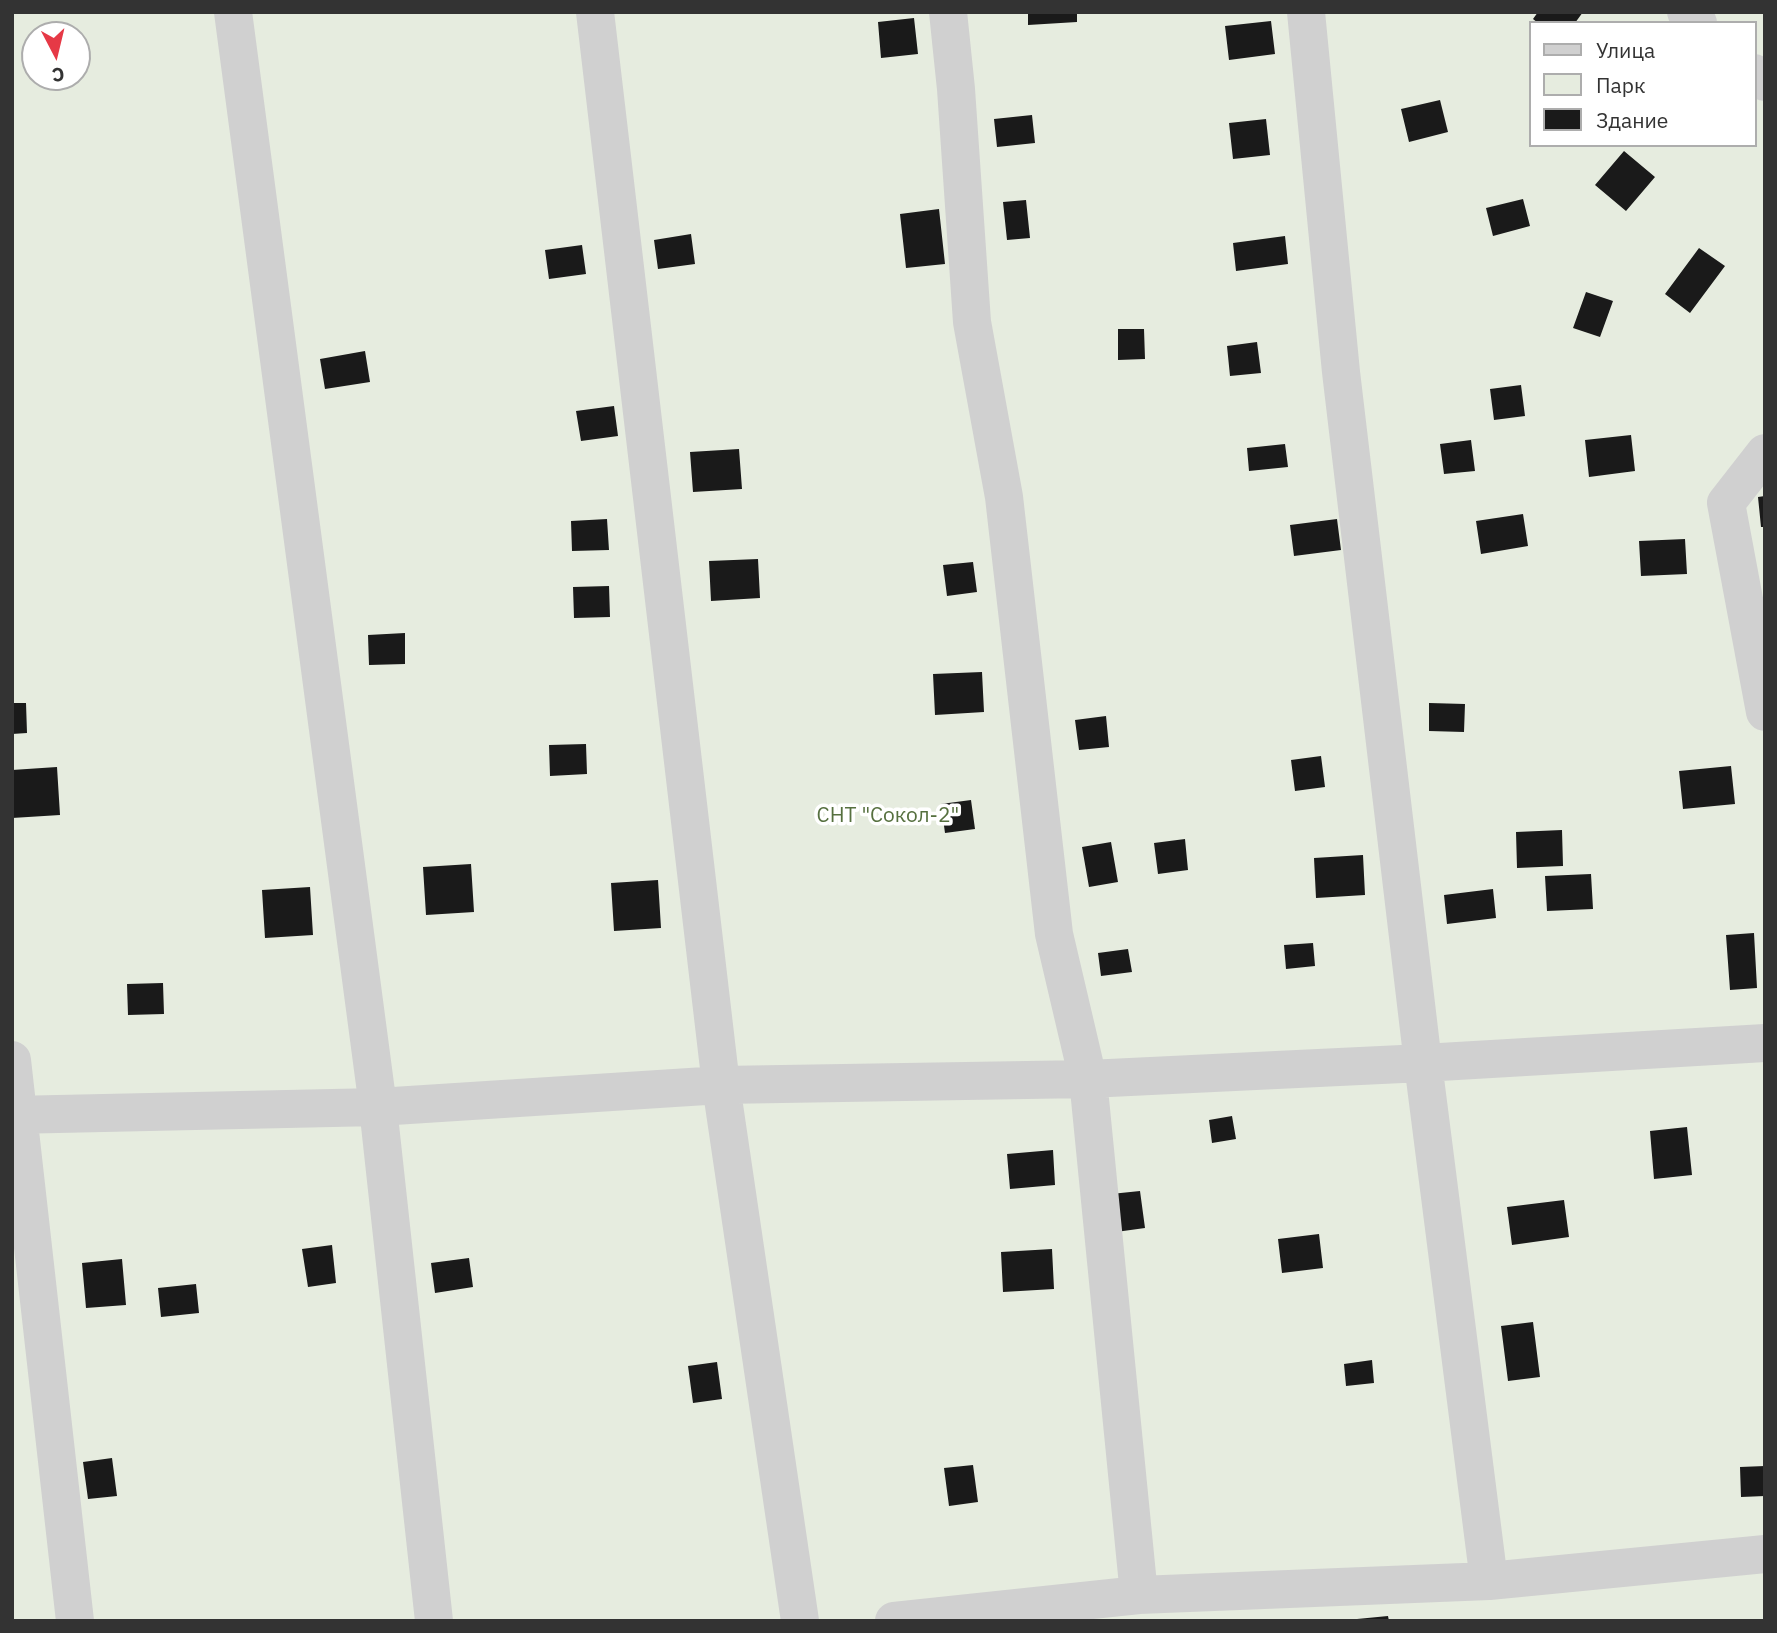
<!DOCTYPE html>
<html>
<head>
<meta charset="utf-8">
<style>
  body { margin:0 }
  #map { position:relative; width:1777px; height:1633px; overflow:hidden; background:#fff; font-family:"IBM Plex Sans",sans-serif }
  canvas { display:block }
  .frame { position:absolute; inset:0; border:14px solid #333; pointer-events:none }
  .legend { position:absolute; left:1529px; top:21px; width:228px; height:126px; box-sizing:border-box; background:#fff; border:2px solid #adadad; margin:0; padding:9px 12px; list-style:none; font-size:21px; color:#333 }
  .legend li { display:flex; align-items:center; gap:14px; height:35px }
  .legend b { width:35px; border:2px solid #adadad }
  .north { position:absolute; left:21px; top:21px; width:70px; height:70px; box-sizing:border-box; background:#fff; border:2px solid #adadad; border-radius:50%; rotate:173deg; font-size:19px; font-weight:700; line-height:28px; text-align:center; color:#333 }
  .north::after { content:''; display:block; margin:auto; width:24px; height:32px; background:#e63946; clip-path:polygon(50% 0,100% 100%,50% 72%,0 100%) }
</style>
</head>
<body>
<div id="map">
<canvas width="1777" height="1633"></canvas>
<div class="frame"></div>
<ul class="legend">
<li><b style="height:9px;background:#d0d0d0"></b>Улица</li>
<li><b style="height:19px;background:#e6ecdf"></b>Парк</li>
<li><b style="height:19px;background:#1a1a1a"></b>Здание</li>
</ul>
<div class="north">С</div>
</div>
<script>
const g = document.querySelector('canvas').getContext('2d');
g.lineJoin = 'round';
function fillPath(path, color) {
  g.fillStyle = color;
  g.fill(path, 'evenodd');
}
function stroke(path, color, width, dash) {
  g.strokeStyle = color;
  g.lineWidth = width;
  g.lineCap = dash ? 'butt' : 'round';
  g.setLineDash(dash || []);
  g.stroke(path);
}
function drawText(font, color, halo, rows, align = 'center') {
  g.font = font + ' "IBM Plex Sans",sans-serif';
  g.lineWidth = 7;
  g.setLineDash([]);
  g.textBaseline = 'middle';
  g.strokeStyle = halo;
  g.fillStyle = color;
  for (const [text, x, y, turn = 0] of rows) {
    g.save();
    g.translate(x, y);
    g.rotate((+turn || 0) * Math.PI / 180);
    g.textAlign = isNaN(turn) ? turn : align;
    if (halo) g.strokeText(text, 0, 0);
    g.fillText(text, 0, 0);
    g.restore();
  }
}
const green = new Path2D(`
  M12,12H1765V1621H12ZM1530,23H1754V145H1530ZM35,35H77V77H35Z`);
const building = new Path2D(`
  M1028,12H1077V22L1028,25Z
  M1538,12H1583L1575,23H1538L1533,19Z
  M914,18L918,54L881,58L878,22Z
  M1271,21L1275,54L1229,60L1225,26Z
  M1440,100L1448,132L1409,142L1401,109Z
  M1032,115L1035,143L997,147L994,119Z
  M1266,119L1270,155L1233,159L1229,123Z
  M1624,151L1655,177L1626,211L1595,185Z
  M1523,199L1530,226L1493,236L1486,208Z
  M1026,200L1030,238L1007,240L1003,202Z
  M939,209L945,264L906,268L900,214Z
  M691,234L695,264L658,269L654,240Z
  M1285,236L1288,264L1236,271L1233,243Z
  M582,245L586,274L549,279L545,250Z
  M1699,248L1725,266L1690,313L1665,294Z
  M1586,292L1613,301L1600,337L1573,328Z
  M1118,329H1144L1145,359L1118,360Z
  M1257,342L1261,373L1230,376L1227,346Z
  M365,351L370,382L325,389L320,359Z
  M1521,385L1525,416L1494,420L1490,389Z
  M614,406L618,436L581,441L576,411Z
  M1631,435L1635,471L1589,477L1585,440Z
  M1471,440L1475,471L1444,474L1440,444Z
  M1285,444L1288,467L1249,471L1247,448Z
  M739,449L742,489L693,492L690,452Z
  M1765,496V527H1761L1758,497Z
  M1523,514L1528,546L1481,554L1476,521Z
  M607,519L609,550L572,551L571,521Z
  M1337,519L1341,550L1294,556L1290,525Z
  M1685,539L1687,574L1641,576L1639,541Z
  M758,559L760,598L711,601L709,561Z
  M973,562L977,592L947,596L943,565Z
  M609,586L610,617L574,618L573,587Z
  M405,633V664L369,665L368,635Z
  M982,672L984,712L935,715L933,674Z
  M12,703H26L27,733L12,734Z
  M1429,703L1465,704L1464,732L1429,731Z
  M1106,716L1109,747L1079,750L1075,720Z
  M586,744L587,774L550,776L549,745Z
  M1321,756L1325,787L1295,791L1291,760Z
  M1731,766L1735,804L1683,809L1679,771Z
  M57,767L60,815L12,818V770Z
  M971,800L975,829L945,833L941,804Z
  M1562,830L1563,866L1517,868L1516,832Z
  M1185,839L1188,870L1158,874L1154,843Z
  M1111,842L1118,882L1089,887L1082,847Z
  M1363,855L1365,895L1316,898L1314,858Z
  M471,864L474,912L426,915L423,867Z
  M1591,874L1593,909L1547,911L1545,876Z
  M658,880L661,928L614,931L611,883Z
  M310,887L313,935L265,938L262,890Z
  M1493,889L1496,918L1447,924L1444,895Z
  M1754,933L1757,988L1730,990L1726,935Z
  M1313,943L1315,966L1286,969L1284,945Z
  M1128,949L1132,972L1101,976L1098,953Z
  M163,983L164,1014L128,1015L127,984Z
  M1232,1116L1236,1139L1212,1143L1209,1120Z
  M1687,1127L1692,1175L1654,1179L1650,1131Z
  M1053,1150L1055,1185L1010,1189L1007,1154Z
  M1140,1191L1145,1228L1116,1232L1111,1194Z
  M1564,1200L1569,1237L1512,1245L1507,1207Z
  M1319,1234L1323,1268L1282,1273L1278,1239Z
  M332,1245L336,1283L308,1287L302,1249Z
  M1052,1249L1054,1289L1003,1292L1001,1252Z
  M469,1258L473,1287L435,1293L431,1263Z
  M122,1259L126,1305L86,1308L82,1263Z
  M196,1284L199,1313L161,1317L158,1288Z
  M1533,1322L1540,1377L1508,1381L1501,1326Z
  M1372,1360L1374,1383L1346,1386L1344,1364Z
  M717,1362L722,1399L693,1403L688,1366Z
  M112,1458L117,1496L88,1499L83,1462Z
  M973,1465L978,1502L949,1506L944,1468Z
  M1765,1466V1496L1741,1497L1740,1467Z
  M1388,1616L1389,1621H1358L1357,1619Z`);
const minor = new Path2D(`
  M233,12L378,1107L434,1621
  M595,12L721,1085L800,1621
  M948,12L956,89L972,322L1004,497L1054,934L1088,1079L1139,1595
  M1306,12L1341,372L1423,1063L1489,1581
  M1686,12L1698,23
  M1754,73L1765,82
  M1765,453L1726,503L1765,712
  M12,1060L75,1621
  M12,1115L378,1107L721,1085L1088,1079L1423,1063L1765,1043
  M894,1621L1139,1595L1489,1581L1765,1554`);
const parkNames = [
  ["СНТ \"Сокол-2\"",888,816]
];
fillPath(green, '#e6ecdf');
fillPath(building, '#1a1a1a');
stroke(minor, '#d0d0d0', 38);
drawText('21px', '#56703f', '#fff', parkNames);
</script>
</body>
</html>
